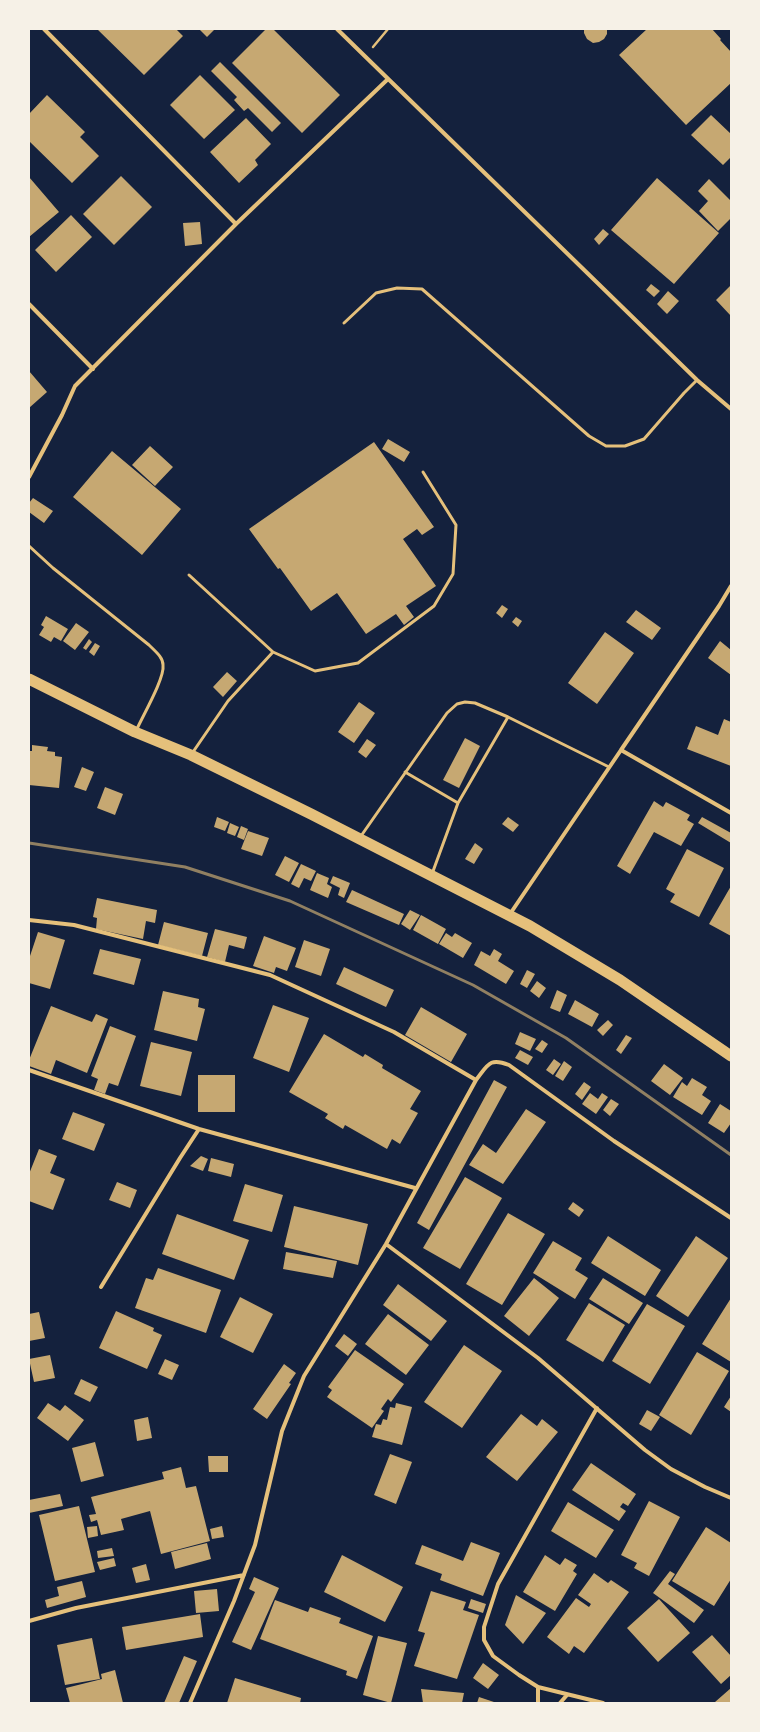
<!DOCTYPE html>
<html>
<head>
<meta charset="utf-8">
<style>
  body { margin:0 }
  #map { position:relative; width:760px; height:1732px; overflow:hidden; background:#14213d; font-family:Raleway,sans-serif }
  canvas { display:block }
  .frame { position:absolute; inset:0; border:30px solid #f6f1e7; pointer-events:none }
</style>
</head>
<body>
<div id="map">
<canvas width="760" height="1732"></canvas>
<div class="frame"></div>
</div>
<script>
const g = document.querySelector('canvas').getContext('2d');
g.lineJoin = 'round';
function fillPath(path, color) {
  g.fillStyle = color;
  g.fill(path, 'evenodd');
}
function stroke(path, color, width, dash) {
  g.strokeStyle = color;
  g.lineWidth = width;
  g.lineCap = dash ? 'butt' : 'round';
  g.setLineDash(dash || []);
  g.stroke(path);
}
const building = new Path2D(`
  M97,29H176L183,36L144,75Z
  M199,29H215L207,37Z
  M266,29H273L340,95L302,133L232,63Z
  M584,29H607V34L604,39L599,42L593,43L587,39L584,33Z
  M647,29H712L721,39L720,40L731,52V83L686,125L619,55Z
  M220,62L281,123L272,132L248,108L244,111L234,100L237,97L211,71Z
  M200,75L235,110L204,139L170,105Z
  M47,95L85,132L80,137L99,156L72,183L29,141V114Z
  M711,115L731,134V157L723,165L691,135Z
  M246,118L271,144L255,160L258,165L239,183L210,152Z
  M121,176L152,207L114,245L83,214Z
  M29,177L59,212L29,237Z
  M657,178L719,233L674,284L611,230Z
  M709,179L731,201V218L718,231L699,211L708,201L698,191Z
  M71,215L92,237L56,272L35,250Z
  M200,222L202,244L185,246L183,223Z
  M603,229L609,234L599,245L594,239Z
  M651,284L660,291L654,297L646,290Z
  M731,285V316L716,300Z
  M668,291L679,301L667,314L657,304Z
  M29,371L47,392L29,408Z
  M388,439L410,452L404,462L382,449Z
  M374,442L434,527L422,535L417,529L403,539L436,586L406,606L414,617L404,625L396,614L366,634L337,593L311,611L280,568L278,569L249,529Z
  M150,446L173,467L155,486L132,465Z
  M112,451L181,509L142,555L73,497Z
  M33,498L53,511L44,523L29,512V503Z
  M502,605L508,609L502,618L496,613Z
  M636,610L661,628L652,640L626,622Z
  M46,616L68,629L61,641L54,637L51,642L39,635L44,627L41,625Z
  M516,617L522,621L518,627L512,622Z
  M76,623L89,632L75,650L63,641Z
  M605,632L634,653L597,704L568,683Z
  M89,639L92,642L86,650L83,648Z
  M720,641L731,650V675L708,658Z
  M95,643L100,646L94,656L89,652Z
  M227,672L237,681L223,697L213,687Z
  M359,702L375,713L354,743L338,732Z
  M724,719L731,722V766L687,749L696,726L718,735Z
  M465,738L480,746L459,788L443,780Z
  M367,739L376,745L366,758L358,752Z
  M32,745L48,747L47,751L55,752V756L62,757L59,788L29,785V751H32Z
  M82,767L94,772L86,791L74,787Z
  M105,787L123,794L115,815L97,808Z
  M654,801L663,807L666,802L690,815L687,820L694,824L681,846L654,832L630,874L617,866Z
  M217,817L229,822L225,831L214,827Z
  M508,817L519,825L513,832L502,824Z
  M702,817L731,833V843L698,823Z
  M230,823L239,827L235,836L227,833Z
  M241,826L248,829L244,840L237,837Z
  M248,831L269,838L262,856L241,849Z
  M475,843L483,849L474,864L465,859Z
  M687,849L724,868L699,917L670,902L675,894L666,889Z
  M285,856L299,863L289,882L275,875Z
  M301,864L316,871L311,881L304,878L299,888L291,884Z
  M317,873L329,878L327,884L332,887L328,898L310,890Z
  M333,876L350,883L344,898L338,895L340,888L330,883Z
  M731,886V936L709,924Z
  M352,890L404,914L399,925L346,902Z
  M97,898L157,910L155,923L146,921L143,939L96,929L97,918L93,917Z
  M410,910L420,915L410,930L401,924Z
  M421,915L446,929L438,944L413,930Z
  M164,922L208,933L202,956L158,945Z
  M215,929L247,937L244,949L229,945L225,962L207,957Z
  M38,932L65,940L50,989L29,983V959Z
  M446,933L452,937L455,933L472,943L463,958L439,944Z
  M264,936L296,948L287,971L276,967L274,973L253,966Z
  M304,940L330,949L321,976L295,967Z
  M100,949L141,959L134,985L93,974Z
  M494,949L502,954L498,961L514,971L506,984L474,965L481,951L490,956Z
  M344,967L394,990L386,1007L336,984Z
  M527,970L535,974L527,988L520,984Z
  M537,981L546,988L539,998L530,991Z
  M557,990L567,995L560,1012L550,1008Z
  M163,991L199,999L198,1007L205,1009L197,1041L154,1030Z
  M575,1000L599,1014L592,1027L568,1014Z
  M273,1005L309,1018L289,1072L253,1058Z
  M51,1006L92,1022L96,1014L108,1019L87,1073L56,1060L51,1074L29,1066V1060Z
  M421,1007L467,1034L451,1062L405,1035Z
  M608,1020L613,1025L603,1036L597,1030Z
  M110,1026L136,1036L118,1086L109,1083L105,1094L94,1090L98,1079L91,1076Z
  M520,1032L536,1039L530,1051L515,1044Z
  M324,1034L363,1057L365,1054L383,1065L382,1068L421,1091L410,1109L418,1113L400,1144L392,1139L387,1149L345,1125L343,1129L325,1118L328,1114L289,1092Z
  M626,1035L632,1038L621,1054L616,1050Z
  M542,1040L548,1044L542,1053L535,1049Z
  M151,1042L192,1052L181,1096L140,1086Z
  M520,1050L533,1057L528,1065L515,1058Z
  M554,1059L561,1064L553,1075L546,1070Z
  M564,1061L572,1067L563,1081L555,1076Z
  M664,1064L683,1078L670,1095L651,1081Z
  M198,1075H235V1112H198Z
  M692,1078L707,1087L702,1095L711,1101L702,1115L673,1097L682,1082L687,1086Z
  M494,1080L507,1087L429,1230L417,1223Z
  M584,1082L591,1087L582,1100L575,1094Z
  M590,1093L598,1099L602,1093L608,1097L596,1114L582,1104Z
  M611,1099L619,1104L610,1116L603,1110Z
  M720,1104L731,1111V1123L724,1133L708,1123Z
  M526,1109L546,1122L503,1184L469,1165L483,1144L496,1153Z
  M73,1112L105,1124L94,1151L62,1139Z
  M39,1149L57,1156L50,1173L65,1179L53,1210L29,1201V1174Z
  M201,1156L208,1159L203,1171L190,1166Z
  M211,1158L234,1164L231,1177L208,1171Z
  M465,1177L502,1198L460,1269L423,1248Z
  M117,1182L137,1190L130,1208L109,1200Z
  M245,1184L283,1195L272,1232L233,1221Z
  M573,1202L584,1210L579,1217L568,1209Z
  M294,1206L368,1224L358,1265L284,1247Z
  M508,1213L545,1234L502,1305L466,1284Z
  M177,1214L249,1240L234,1280L162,1254Z
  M608,1236L661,1270L645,1296L591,1263Z
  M696,1236L728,1258L688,1317L656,1296Z
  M553,1241L582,1258L575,1270L588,1278L575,1299L533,1273Z
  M286,1252L337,1261L333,1278L283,1269Z
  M158,1268L221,1290L206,1333L135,1308L146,1278L153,1280Z
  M534,1278L559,1298L529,1336L504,1316Z
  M603,1278L643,1303L629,1324L589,1299Z
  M398,1284L447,1321L431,1341L383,1305Z
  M240,1297L273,1314L253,1353L220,1337Z
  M731,1298V1362L702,1344Z
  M589,1303L625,1325L603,1362L566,1340Z
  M647,1304L685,1326L650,1384L612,1361Z
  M116,1311L154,1328L153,1331L162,1335L147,1369L99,1348Z
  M39,1312L45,1338L29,1341V1314Z
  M388,1314L429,1345L406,1375L365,1344Z
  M344,1334L357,1344L348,1356L335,1346Z
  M464,1345L502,1371L462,1428L424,1402Z
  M355,1350L404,1384L391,1402L388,1399L381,1409L384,1411L372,1428L327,1397L332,1390L328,1387Z
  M697,1352L729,1371L691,1435L659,1415Z
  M50,1355L55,1378L34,1382L29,1359Z
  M165,1359L179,1365L172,1380L158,1374Z
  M284,1364L296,1373L289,1383L291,1384L267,1419L253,1409Z
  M81,1379L98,1387L90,1402L74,1394Z
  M731,1396V1412L724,1407Z
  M48,1403L60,1411L65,1405L84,1420L68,1441L37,1418Z
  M396,1403L412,1407L402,1445L372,1437L376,1424L381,1425L383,1419L387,1420L390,1407L395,1408Z
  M647,1410L660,1417L651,1431L639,1424Z
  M521,1414L537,1426L542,1419L558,1432L517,1481L486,1457Z
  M148,1417L152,1438L137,1441L134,1420Z
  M95,1442L104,1476L81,1482L72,1448Z
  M390,1454L412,1462L396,1504L374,1495Z
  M208,1456H228V1472H209Z
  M591,1463L636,1494L628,1506L623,1503L620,1507L626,1511L619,1521L572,1490Z
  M181,1467L186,1488L196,1486L210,1541L161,1554L150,1511L121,1519L124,1530L101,1535L97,1520L91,1522L89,1515L96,1514L91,1497L164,1479L162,1472Z
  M60,1494L63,1506L29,1513V1500Z
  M649,1501L680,1517L649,1576L634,1568L637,1563L621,1555Z
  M568,1502L614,1530L596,1558L551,1531Z
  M79,1506L95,1572L55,1581L39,1515Z
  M97,1526L98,1536L88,1538L87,1527Z
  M222,1526L224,1537L212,1539L210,1529Z
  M706,1527L731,1543V1579L714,1606L672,1581Z
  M471,1542L500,1553L483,1596L440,1580L442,1574L415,1564L422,1545L463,1561Z
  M207,1543L211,1559L175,1569L171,1552Z
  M112,1548L114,1556L98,1558L97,1551Z
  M342,1555L403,1587L385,1622L324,1592Z
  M545,1555L560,1565L565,1558L577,1565L573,1571L577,1574L555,1611L523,1592Z
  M114,1558L116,1566L100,1570L97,1562Z
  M146,1564L150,1580L136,1583L132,1568Z
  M670,1571L675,1574L668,1584L704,1610L694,1623L653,1593Z
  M594,1573L608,1583L611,1580L629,1592L584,1653L574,1646L569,1654L547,1637L576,1598L589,1607L591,1604L578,1595Z
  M254,1577L279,1588L251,1650L232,1642L255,1592L249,1589Z
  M82,1581L86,1597L47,1608L45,1600L59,1596L57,1587Z
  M217,1589L219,1611L196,1613L194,1591Z
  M431,1591L466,1602L463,1610L479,1615L457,1679L414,1666L425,1633L418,1631Z
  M516,1595L546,1613L523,1644L505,1625Z
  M471,1599L486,1604L483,1613L468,1608Z
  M659,1599L690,1633L658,1662L627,1628Z
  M275,1600L308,1612L310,1607L341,1618L339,1623L373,1636L357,1679L346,1675L347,1671L260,1639Z
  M200,1614L203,1637L126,1650L122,1627Z
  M712,1635L731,1656V1675L721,1684L692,1652Z
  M378,1636L407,1643L391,1703L363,1695Z
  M92,1638L100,1679L65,1685L57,1645Z
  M184,1656L197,1661L179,1703H164Z
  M483,1663L499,1675L488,1689L473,1678Z
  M115,1670L123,1703H70L66,1688L102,1679L101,1674Z
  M235,1678L301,1698L300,1703H227Z
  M731,1688V1703H716L715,1702Z
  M421,1689L464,1693L462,1703H423Z
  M479,1697L497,1703H477Z`);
const path = new Path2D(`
  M373,47L388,29`);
const service = new Path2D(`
  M344,323L376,293L397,288L422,289L589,436L606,446H625L644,439L684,393L697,380
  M29,546L53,568L149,645C155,651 163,657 163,665C165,678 142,717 136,731
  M189,575L273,652L315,671L358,663L434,606L453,574L456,525L423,472
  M193,752L228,701L273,652
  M405,772L458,803
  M361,836L447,713L457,704L465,702L475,703L508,717L609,767
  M432,874L458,803L508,717`);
const minor = new Path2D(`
  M44,29L236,224
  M337,29L697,380L731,409
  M29,304L93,369
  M29,477L62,415L75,386L236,224L388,79
  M621,750L719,606L731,586
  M510,914L621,750L731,813
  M29,920L74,925L270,975L394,1032L476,1080
  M29,1070L199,1129L415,1188
  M386,1244L538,1358L645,1450L671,1469L705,1487L731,1498
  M101,1287L180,1158L199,1129
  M597,1408L498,1584L484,1627V1640L493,1656L519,1675L538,1687L603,1703
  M29,1621L76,1608L244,1575
  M538,1687V1703
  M190,1703L234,1601L255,1545L282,1431L304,1376L386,1244L476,1080C488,1065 489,1057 509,1065L614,1141L731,1218
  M560,1703L567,1695`);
const trunk = new Path2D(`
  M29,679L135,732L191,755L311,814L530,926L620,980L731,1056`);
const rail = new Path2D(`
  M29,843L185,867L290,901L473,985L566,1038L731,1155`);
fillPath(building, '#c6a872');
stroke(path, '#e5c07b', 2.5);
stroke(service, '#e5c07b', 3);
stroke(minor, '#e5c07b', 4);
stroke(trunk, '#e5c07b', 11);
stroke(rail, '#918062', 3);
</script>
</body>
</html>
